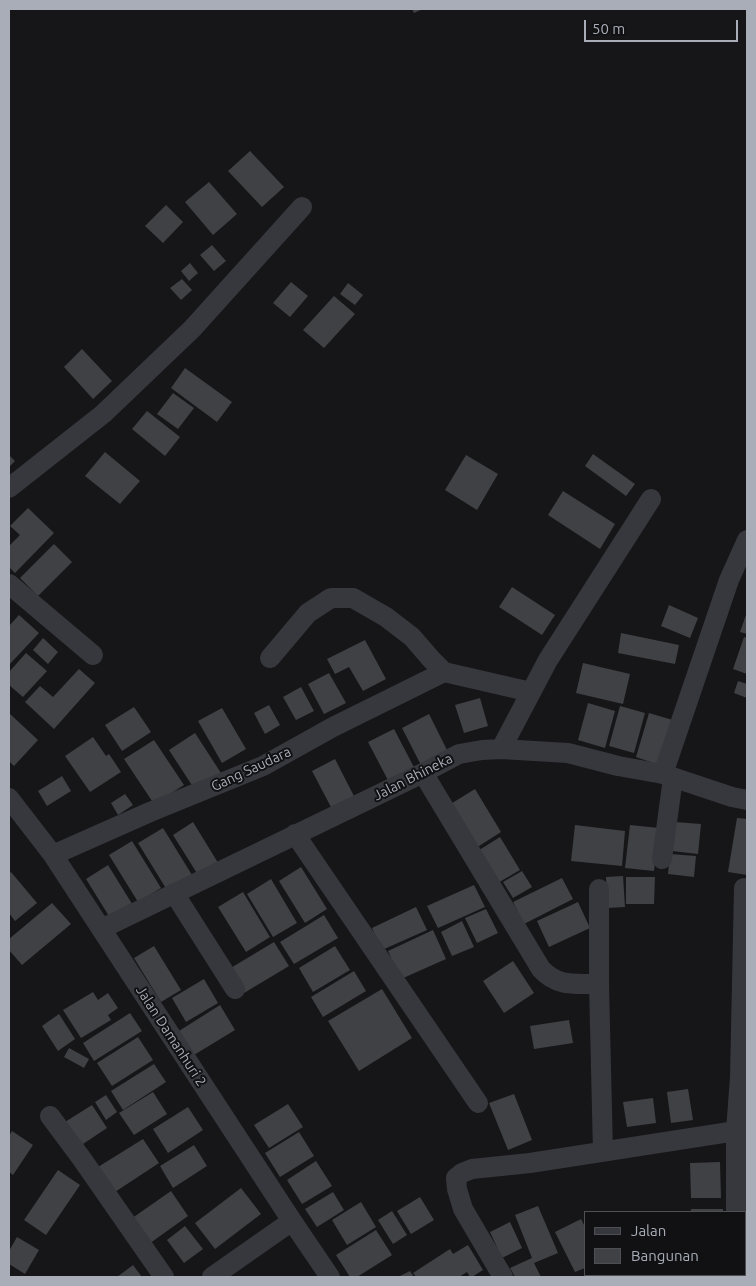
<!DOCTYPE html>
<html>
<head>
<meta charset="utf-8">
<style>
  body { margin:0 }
  #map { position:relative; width:756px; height:1286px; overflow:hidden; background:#161618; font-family:Ubuntu,sans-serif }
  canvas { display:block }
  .frame { position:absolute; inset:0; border:10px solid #a8adb8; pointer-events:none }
  .legend { position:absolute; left:584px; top:1211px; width:162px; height:65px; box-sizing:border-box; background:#111113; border:1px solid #4d4f55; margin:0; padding:6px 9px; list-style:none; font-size:15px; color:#a8adb8 }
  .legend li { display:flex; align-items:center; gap:10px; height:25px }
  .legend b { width:25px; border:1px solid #4d4f55 }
  .scale { position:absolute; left:584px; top:20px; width:154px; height:22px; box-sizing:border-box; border:2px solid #a8adb8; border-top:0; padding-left:6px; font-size:15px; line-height:18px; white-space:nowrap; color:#a8adb8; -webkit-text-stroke:4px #111113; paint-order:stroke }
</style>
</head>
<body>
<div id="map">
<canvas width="756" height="1286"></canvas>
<div class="frame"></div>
<ul class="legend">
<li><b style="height:6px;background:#37383d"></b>Jalan</li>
<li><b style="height:14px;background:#404145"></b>Bangunan</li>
</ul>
<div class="scale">50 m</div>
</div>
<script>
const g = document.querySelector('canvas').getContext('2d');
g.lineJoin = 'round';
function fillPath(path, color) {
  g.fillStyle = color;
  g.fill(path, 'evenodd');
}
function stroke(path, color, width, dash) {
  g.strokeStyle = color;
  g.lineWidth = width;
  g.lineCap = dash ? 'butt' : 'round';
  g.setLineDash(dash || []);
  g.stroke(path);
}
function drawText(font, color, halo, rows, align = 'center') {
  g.font = font + ' Ubuntu,sans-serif';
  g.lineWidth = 4;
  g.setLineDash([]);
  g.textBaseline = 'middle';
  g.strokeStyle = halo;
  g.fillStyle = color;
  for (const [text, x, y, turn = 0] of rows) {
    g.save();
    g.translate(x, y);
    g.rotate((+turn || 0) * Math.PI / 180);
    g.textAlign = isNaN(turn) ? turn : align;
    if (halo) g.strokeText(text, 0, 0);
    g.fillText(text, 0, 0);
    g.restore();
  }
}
const building = new Path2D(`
  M412,9H423L414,13Z
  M250,151L284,187L262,207L228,171Z
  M209,182L237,214L213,235L185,202Z
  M166,205L183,222L163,243L145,226Z
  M212,245L226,261L214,271L200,255Z
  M190,263L198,273L189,281L181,271Z
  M182,279L192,290L181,300L170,288Z
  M291,282L308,296L290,317L273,303Z
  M348,283L363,295L355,305L340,294Z
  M334,296L355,314L324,348L303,330Z
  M82,349L112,381L93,399L64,367Z
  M185,368L232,402L217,422L171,388Z
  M173,393L194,408L178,429L157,414Z
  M147,411L180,437L165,456L132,429Z
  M105,452L140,481L120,504L85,476Z
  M593,454L635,484L626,496L585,466Z
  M9,455L15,461L9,467Z
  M466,455L498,474L477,510L445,490Z
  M563,491L615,524L600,549L548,515Z
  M28,508L54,533L15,573L9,567V546L20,535L10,526Z
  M54,544L72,562L38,596L20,578Z
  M512,587L555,615L542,635L499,607Z
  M669,605L698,618L690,638L661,626Z
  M747,612V634L740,632Z
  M19,615L39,633L9,665V626Z
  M621,633L679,645L675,664L618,653Z
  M744,637L747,638V674L733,669Z
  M43,638L58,652L48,664L33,650Z
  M365,640L386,679L363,691L349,667L335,674L327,659Z
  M26,653L47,671L23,697L9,685V672Z
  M583,663L630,674L623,704L576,693Z
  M79,669L95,683L54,729L25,702L40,686L53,697Z
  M329,673L346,703L324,714L308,684Z
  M738,681L747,684V698L734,693Z
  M301,687L314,711L296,720L283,697Z
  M480,698L488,726L464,733L455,705Z
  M588,703L615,711L605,748L578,740Z
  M269,705L280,725L265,734L254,713Z
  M620,706L645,713L634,753L609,746Z
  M134,707L151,732L122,751L105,725Z
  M222,708L246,749L222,763L198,721Z
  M9,713L38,740L14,766L9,761Z
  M649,713L676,721L662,766L636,757Z
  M429,714L450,756L423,769L402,728Z
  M394,729L417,773L391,786L368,742Z
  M195,733L221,773L195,790L169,750Z
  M93,737L106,756L109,754L121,772L90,792L65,756Z
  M154,740L184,785L154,804L124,759Z
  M335,759L355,798L332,809L312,771Z
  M62,776L71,791L47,806L38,791Z
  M475,789L501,832L476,848L449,805Z
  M125,794L133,805L118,815L111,803Z
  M737,818L747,819V875L728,872Z
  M193,822L220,866L200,878L173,835Z
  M675,822L701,824L698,854L672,851Z
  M575,825L625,831L622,866L571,861Z
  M630,825L659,828L654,871L625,868Z
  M163,828L192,875L167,890L138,843Z
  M500,837L520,870L496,884L476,852Z
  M132,841L161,888L138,902L109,855Z
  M670,854L696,856L694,877L668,874Z
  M108,865L134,907L112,921L86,879Z
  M301,867L327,909L305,923L279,881Z
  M522,871L532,887L513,898L503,882Z
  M11,872L37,903L15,921L9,913V874Z
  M623,876L625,907L607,908L606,877Z
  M626,877H655L654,904H626Z
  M562,878L573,899L524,924L513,902Z
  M271,879L297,923L273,937L247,894Z
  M474,885L485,907L438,928L427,906Z
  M243,892L270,937L246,952L218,907Z
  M578,902L590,928L549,947L537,921Z
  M52,903L71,924L22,965L9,950V939Z
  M416,907L427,930L382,950L372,928Z
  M486,909L498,933L477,943L465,918Z
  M324,915L338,938L294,964L280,942Z
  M462,921L474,947L452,956L441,932Z
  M433,930L446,959L401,979L388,951Z
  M274,942L289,966L244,993L229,969Z
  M154,946L181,990L161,1002L134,958Z
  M335,946L350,970L313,992L299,968Z
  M513,961L534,993L504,1013L483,981Z
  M354,971L366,991L323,1017L311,997Z
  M204,979L218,1003L186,1022L172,998Z
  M382,989L412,1038L359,1071L328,1021Z
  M93,992L98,1000L108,993L118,1008L108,1015L111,1020L81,1038L63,1010Z
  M220,1005L235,1030L194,1055L179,1031Z
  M130,1013L142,1031L94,1061L83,1043Z
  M59,1014L75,1039L58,1051L42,1026Z
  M569,1020L573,1043L534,1049L530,1026Z
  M138,1037L153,1060L112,1086L97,1063Z
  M69,1048L89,1059L84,1068L64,1057Z
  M154,1064L166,1082L123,1110L111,1091Z
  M688,1089L693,1120L671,1123L667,1092Z
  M153,1092L167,1114L134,1135L119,1113Z
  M514,1094L532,1140L508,1150L489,1103Z
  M106,1095L117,1112L106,1120L95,1102Z
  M653,1098L656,1123L627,1127L623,1102Z
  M288,1104L303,1127L269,1148L254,1125Z
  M92,1105L107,1128L80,1146L65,1122Z
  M188,1107L203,1130L168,1153L153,1129Z
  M12,1131L33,1145L13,1175L9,1172V1136Z
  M299,1132L314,1156L280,1177L265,1153Z
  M143,1139L159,1163L115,1192L98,1167Z
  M194,1145L207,1166L173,1188L160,1166Z
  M316,1161L332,1186L302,1204L287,1180Z
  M720,1162L721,1198H691L690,1163Z
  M58,1170L80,1185L46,1235L24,1220Z
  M241,1188L261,1214L215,1249L195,1223Z
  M171,1191L188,1216L146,1246L128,1221Z
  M333,1192L344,1210L317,1227L305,1209Z
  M420,1197L434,1220L411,1234L397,1211Z
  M361,1202L376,1227L347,1245L332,1220Z
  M538,1206L558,1253L534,1263L541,1277H515L510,1268L532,1258L515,1215Z
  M691,1209H723V1212H691Z
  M392,1211L407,1235L393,1244L378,1220Z
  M581,1219L585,1227V1268L575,1272L555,1232Z
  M510,1222L522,1248L502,1258L490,1232Z
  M185,1226L203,1249L184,1263L167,1240Z
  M376,1230L392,1255L357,1277H350L336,1255Z
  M17,1237L39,1250L25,1274L9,1264V1251Z
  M468,1245L483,1270L472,1277H470L467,1272L459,1277H416L413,1273L450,1249L453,1254Z
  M133,1265L142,1277H117Z
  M410,1271L414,1277H398Z`);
const street = new Path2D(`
  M9,488L103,414L192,329L302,207
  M9,584L93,655
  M270,658L308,613L331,598H353L386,617L412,637L431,659L444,672L531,692
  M501,749L548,660L651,499
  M423,773L541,969C559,988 576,983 599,984
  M663,774L729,580L747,540
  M9,798L53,855L292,1221L330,1277
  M295,834L478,1103
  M53,855L150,812L263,766L333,727L444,672
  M662,859L673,778
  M599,889V984L603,1152
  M174,893L235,989
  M101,929L423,773L459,754L482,750L501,749L568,753L618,766L663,774L732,797L747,800
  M50,1116L82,1159L164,1277
  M736,1212V1131L740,1077L744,888
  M737,1275V1277
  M212,1277L292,1221
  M503,1277L463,1209L457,1189L456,1178L462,1173L472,1169L530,1163L736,1131
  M676,1277L691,1275`);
const streetNames = [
  ["Gang Saudara",251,769,-25],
  ["Jalan Bhineka",413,777,-27],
  ["Jalan Damanhuri 2",171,1036,57]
];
fillPath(building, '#404145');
stroke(street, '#37383d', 20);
drawText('14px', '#a8adb8', '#111113', streetNames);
</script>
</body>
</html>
